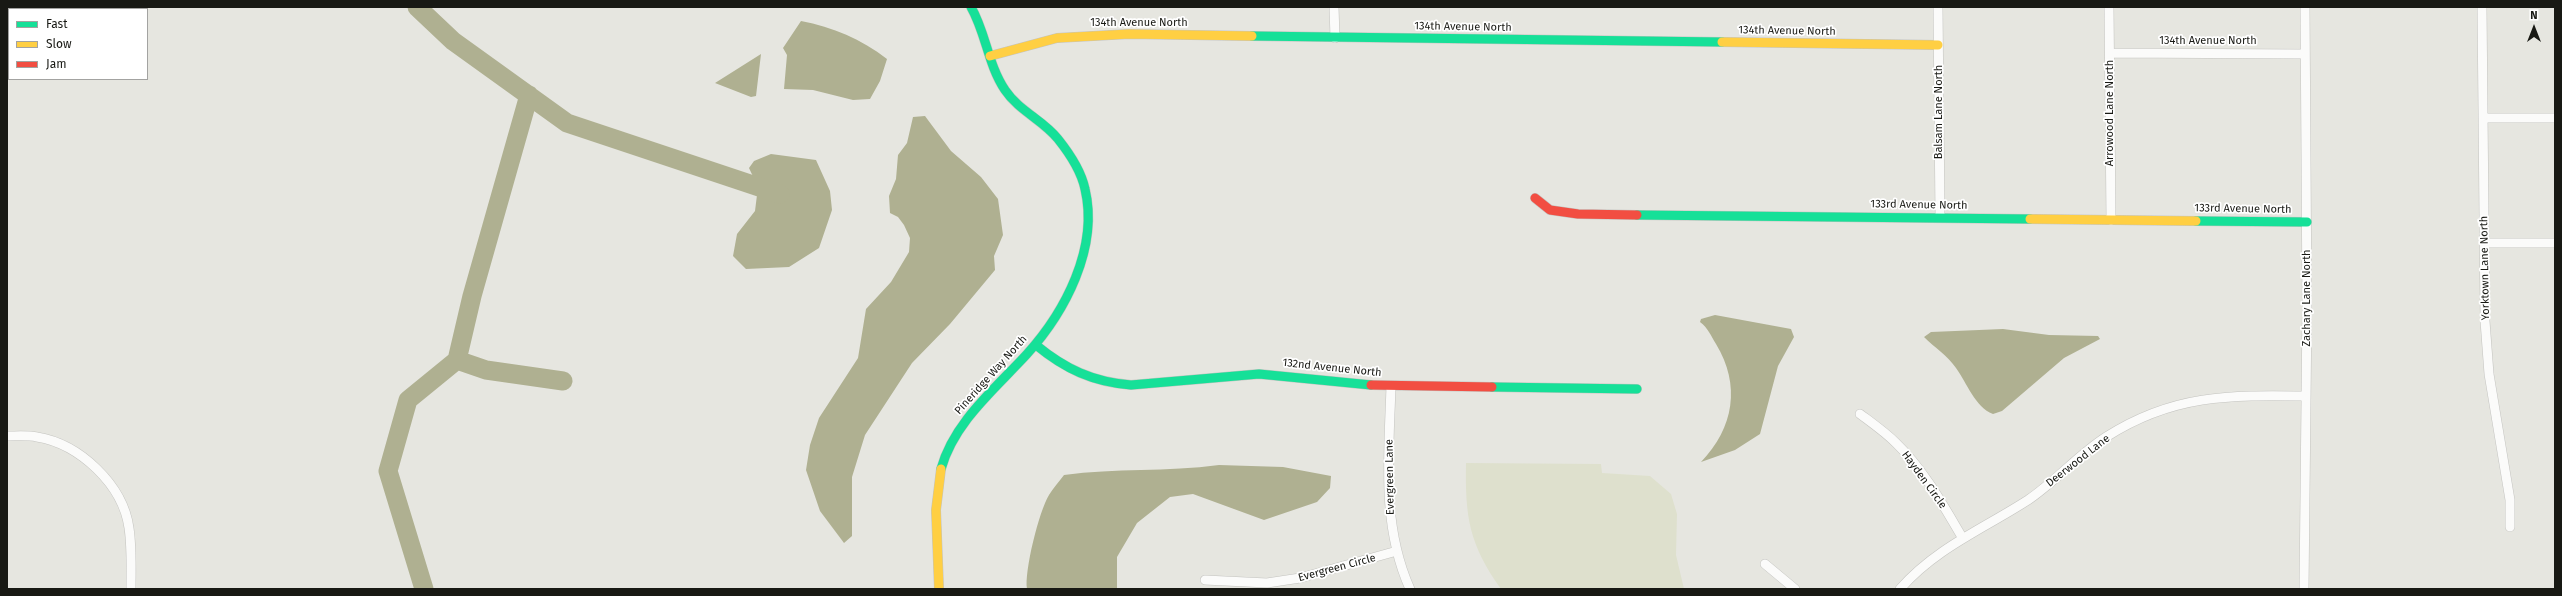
<!DOCTYPE html>
<html>
<head>
<meta charset="utf-8">
<style>
  body { margin:0 }
  #map { position:relative; width:2562px; height:596px; overflow:hidden; background:#e6e6e0; font-family:"Fira Sans",sans-serif }
  canvas { display:block }
  .frame { position:absolute; inset:0; border:8px solid #181914; pointer-events:none }
  .legend { position:absolute; left:8px; top:8px; width:140px; height:72px; box-sizing:border-box; background:#fff; border:1px solid #a3a3a1; margin:0; padding:5px 7px; list-style:none; font-size:12px; color:#181914 }
  .legend li { display:flex; align-items:center; gap:8px; height:20px }
  .legend b { width:20px; border:1px solid #a3a3a1 }
  .north { position:absolute; left:2514px; top:8px; width:40px; height:40px; -webkit-text-stroke:3px #fff; paint-order:stroke; rotate:0deg; font-size:11px; font-weight:700; line-height:16px; text-align:center; color:#181914 }
  .north::after { content:''; display:block; margin:auto; width:14px; height:18px; background:#181914; clip-path:polygon(50% 0,100% 100%,50% 72%,0 100%) }
</style>
</head>
<body>
<div id="map">
<canvas width="2562" height="596"></canvas>
<div class="frame"></div>
<ul class="legend">
<li><b style="height:5px;background:#16e098"></b>Fast</li>
<li><b style="height:5px;background:#ffcf43"></b>Slow</li>
<li><b style="height:5px;background:#f24e42"></b>Jam</li>
</ul>
<div class="north">N</div>
</div>
<script>
const g = document.querySelector('canvas').getContext('2d');
g.lineJoin = 'round';
function fillPath(path, color) {
  g.fillStyle = color;
  g.fill(path, 'evenodd');
}
function stroke(path, color, width, dash) {
  g.strokeStyle = color;
  g.lineWidth = width;
  g.lineCap = dash ? 'butt' : 'round';
  g.setLineDash(dash || []);
  g.stroke(path);
}
function drawText(font, color, halo, rows, align = 'center') {
  g.font = font + ' "Fira Sans",sans-serif';
  g.lineWidth = 3.5;
  g.setLineDash([]);
  g.textBaseline = 'middle';
  g.strokeStyle = halo;
  g.fillStyle = color;
  for (const [text, x, y, turn = 0] of rows) {
    g.save();
    g.translate(x, y);
    g.rotate((+turn || 0) * Math.PI / 180);
    g.textAlign = isNaN(turn) ? turn : align;
    if (halo) g.strokeText(text, 0, 0);
    g.fillText(text, 0, 0);
    g.restore();
  }
}
const green = new Path2D(`
  M1466,463L1601,464L1602,473L1650,476L1671,494L1677,514L1676,555L1684,589H1501C1469,544 1465,517 1466,463Z`);
const water = new Path2D(`
  M801,21C833,27 861,39 887,59L880,81L870,99L853,100L813,90L784,89L787,55L783,48Z
  M761,54L756,96L751,97L715,83Z
  M925,116L951,151L981,177L998,199L1003,235L994,256L995,270L950,324L912,363L865,435L852,477V536L844,543L820,511L806,470L810,445L819,418L858,358L866,309L891,282L909,252L910,238L904,225L898,217L890,213L889,196L896,179L898,155L907,143L913,117Z
  M771,154L816,160L830,191L832,210L819,248L789,267L746,269L733,256L737,234L755,211L758,187L749,168L754,161Z
  M1715,315L1791,329L1794,337L1778,366L1760,434L1735,450L1701,462C1734,428 1741,385 1716,344C1711,336 1708,328 1700,322L1701,319Z
  M2003,329L2049,335L2098,336L2100,339L2064,358L2002,411L1993,414C1975,407 1967,383 1956,368C1948,356 1934,347 1924,337L1931,332Z
  M1219,465L1283,467L1331,476L1330,488L1317,502L1264,520L1193,494L1170,497L1137,523L1117,557V589H1027C1024,572 1039,511 1049,495C1053,488 1059,482 1064,475C1115,468 1167,472 1219,465Z`);
const river = new Path2D(`
  M417,7L453,41L567,123L780,194
  M457,360L486,370L563,381
  M424,589L388,471L408,400L457,360L472,296L529,95`);
const street = new Path2D(`
  M1334,7L1335,38
  M1938,7L1940,217
  M2109,7L2111,220
  M2482,7L2485,321L2489,374L2510,500V527
  M2110,53L2305,54
  M2483,118H2555
  M2485,243H2555
  M1391,386C1389,454 1381,525 1410,589
  M1860,414C1872,423 1885,432 1896,443C1924,470 1943,505 1962,537
  M7,436C17,436 28,435 37,437C80,444 123,485 129,528C132,548 131,569 131,589
  M1765,564L1795,589
  M1205,580L1267,583L1300,578L1397,551
  M1900,589C1936,548 1983,529 2028,500C2056,481 2078,455 2106,437C2173,394 2230,395 2306,396
  M2304,589L2307,309L2305,7`);
const fast = new Path2D(`
  M1252,36L1722,42
  M1637,215L2030,219
  M2196,221L2307,222
  M1036,345C1065,369 1093,382 1131,385L1259,374L1371,385
  M1492,387L1637,389
  M941,469C954,422 995,389 1027,354C1065,312 1099,248 1085,189C1081,170 1070,154 1058,139C1043,120 1019,111 1005,90C988,65 986,33 971,7`);
const slow = new Path2D(`
  M1722,42L1938,45
  M990,56L1057,38L1129,34L1252,36
  M2030,219L2196,221
  M939,589L936,510L941,469`);
const jam = new Path2D(`
  M1535,198L1550,210L1578,214L1637,215
  M1371,385L1492,387`);
const streetNames = [
  ["134th Avenue North",1139,23],
  ["134th Avenue North",1463,27,1],
  ["134th Avenue North",1787,31,1],
  ["134th Avenue North",2208,41],
  ["Balsam Lane North",1939,112,-90],
  ["Arrowood Lane North",2110,113,-90],
  ["133rd Avenue North",1919,205,1],
  ["133rd Avenue North",2243,209,1],
  ["Yorktown Lane North",2485,268,-91],
  ["Zachary Lane North",2307,298,-90],
  ["132nd Avenue North",1332,368,6],
  ["Pineridge Way North",991,375,-48],
  ["Deerwood Lane",2078,461,-38],
  ["Evergreen Lane",1390,477,-91],
  ["Hayden Circle",1924,480,54],
  ["Evergreen Circle",1337,568,-15]
];
fillPath(green, '#dee0cd');
fillPath(water, '#afb091');
stroke(river, '#afb091', 19);
stroke(street, '#c3c3bf', 10);
stroke(fast, '#c3c3bf', 10);
stroke(slow, '#c3c3bf', 10);
stroke(jam, '#c3c3bf', 10);
stroke(street, '#fbfbfa', 9);
stroke(fast, '#16e098', 9);
stroke(slow, '#ffcf43', 9);
stroke(jam, '#f24e42', 9);
drawText('11px', '#181914', '#fff', streetNames);
</script>
</body>
</html>
